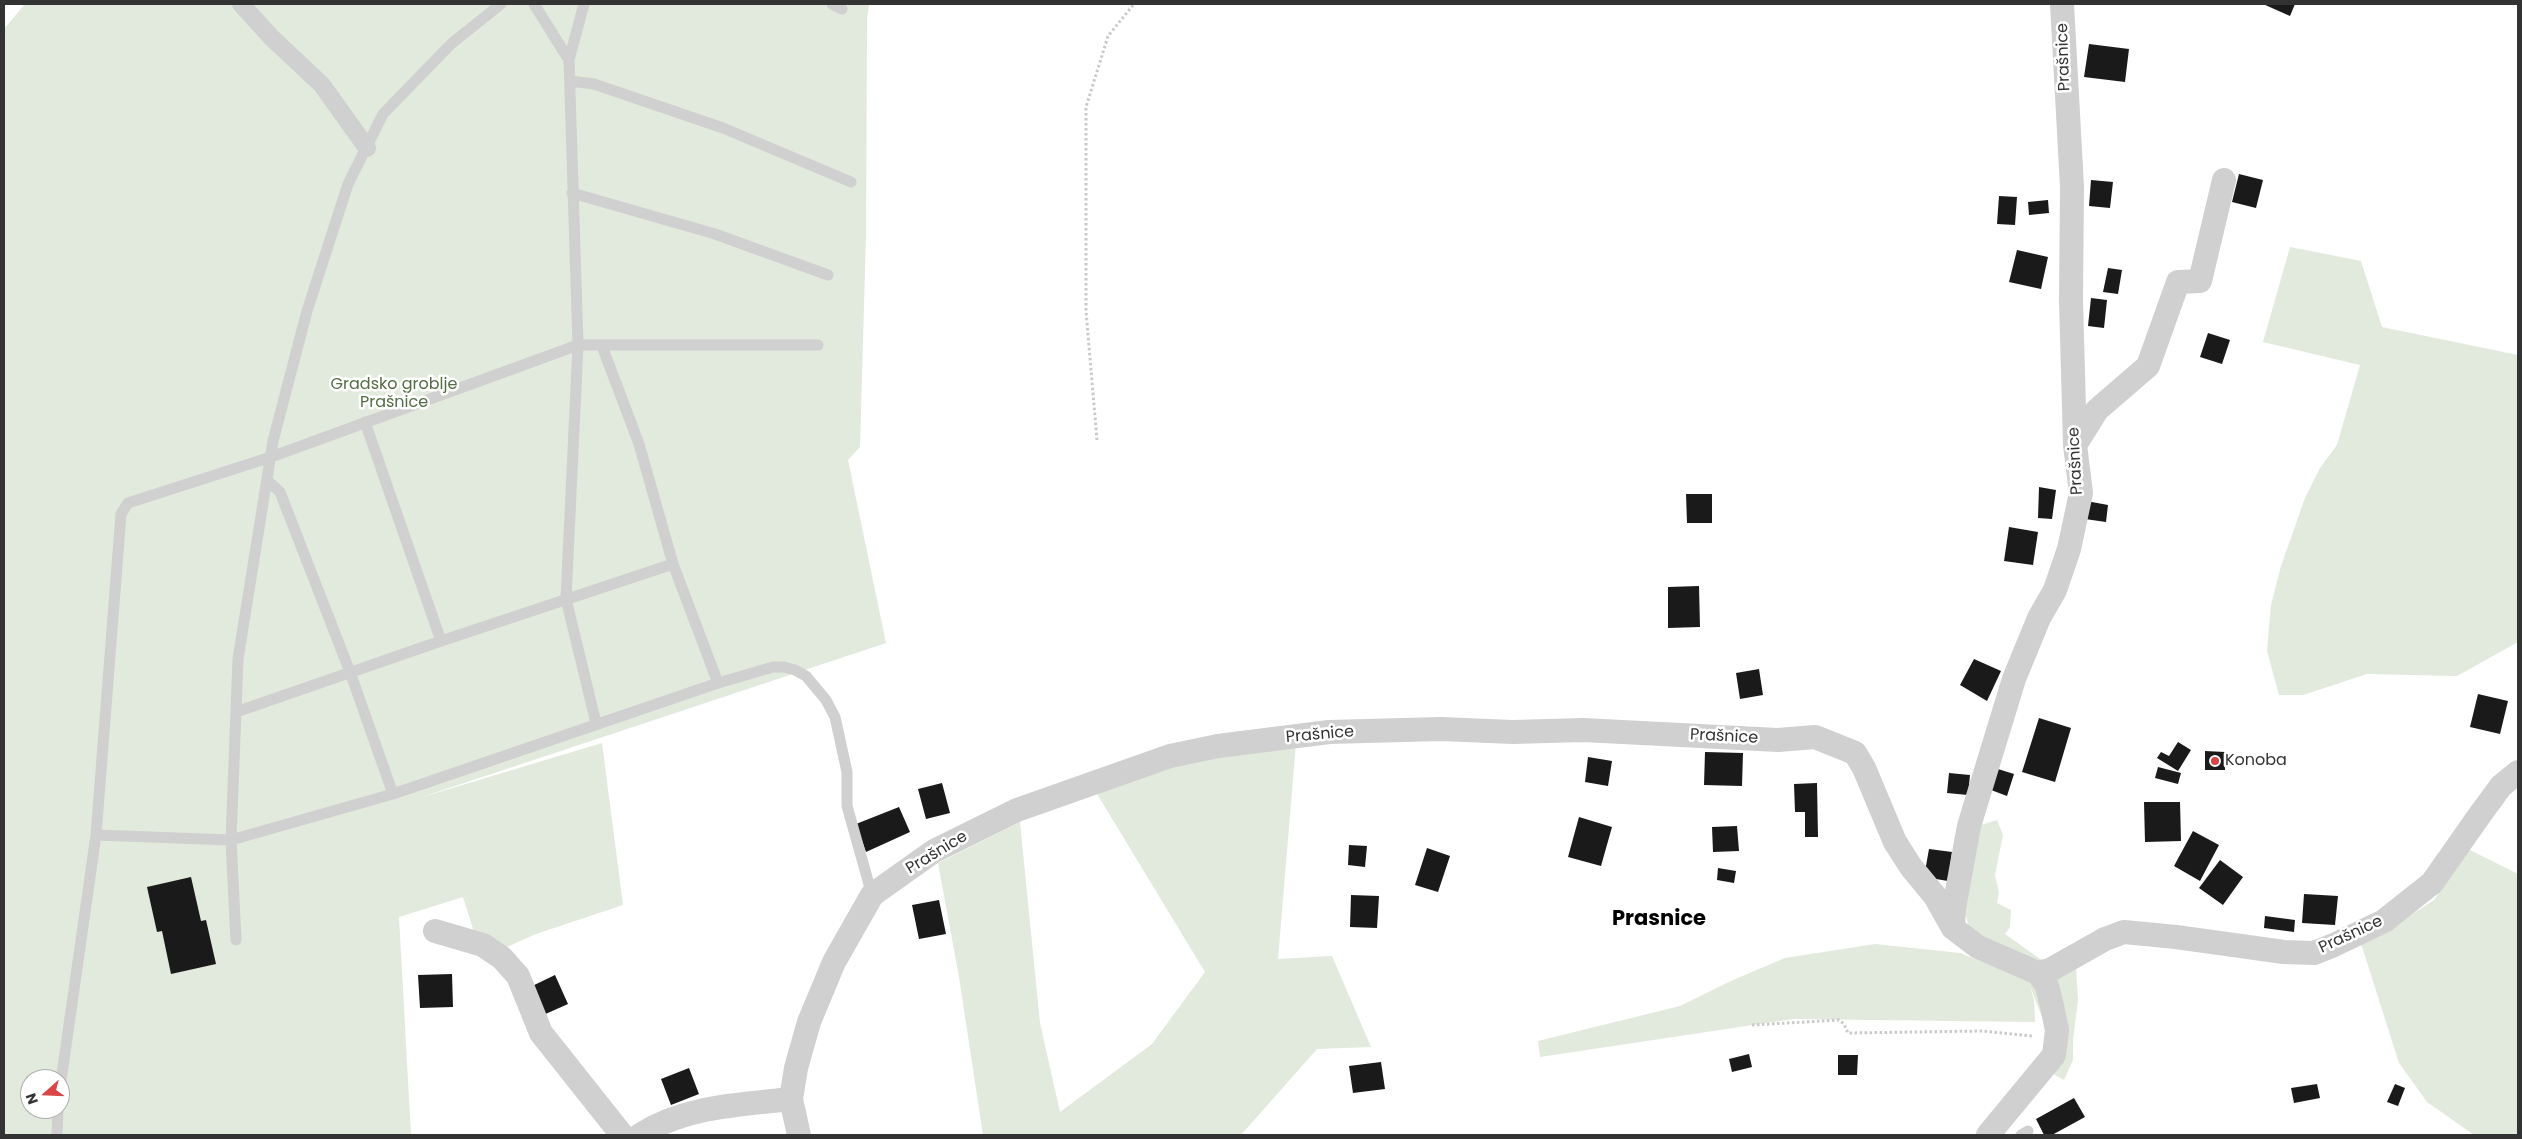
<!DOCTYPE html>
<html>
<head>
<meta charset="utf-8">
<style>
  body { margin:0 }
  #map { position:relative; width:2522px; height:1139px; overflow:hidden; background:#fff; font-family:Poppins,sans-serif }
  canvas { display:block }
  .frame { position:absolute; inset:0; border:5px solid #333; pointer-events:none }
  .north { position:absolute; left:20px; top:1069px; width:50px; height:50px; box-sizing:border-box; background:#fff; border:1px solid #adadad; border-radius:50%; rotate:250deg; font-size:14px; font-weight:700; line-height:20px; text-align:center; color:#333 }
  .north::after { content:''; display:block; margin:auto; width:18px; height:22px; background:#d84647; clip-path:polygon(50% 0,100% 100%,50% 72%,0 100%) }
</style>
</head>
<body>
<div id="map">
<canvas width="2522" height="1139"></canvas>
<div class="frame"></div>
<div class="north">N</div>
</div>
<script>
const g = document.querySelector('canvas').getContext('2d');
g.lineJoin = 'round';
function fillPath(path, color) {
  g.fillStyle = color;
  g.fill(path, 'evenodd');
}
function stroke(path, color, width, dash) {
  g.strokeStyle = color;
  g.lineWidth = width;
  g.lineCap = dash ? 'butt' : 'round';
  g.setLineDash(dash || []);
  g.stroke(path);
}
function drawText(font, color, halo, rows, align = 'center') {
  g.font = font + ' Poppins,sans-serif';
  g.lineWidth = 5;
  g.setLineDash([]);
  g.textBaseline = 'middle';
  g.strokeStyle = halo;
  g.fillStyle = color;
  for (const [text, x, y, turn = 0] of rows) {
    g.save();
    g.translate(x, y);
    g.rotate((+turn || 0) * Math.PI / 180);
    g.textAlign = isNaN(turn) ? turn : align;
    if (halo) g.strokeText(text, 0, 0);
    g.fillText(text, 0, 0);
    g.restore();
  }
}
const green = new Path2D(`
  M25,4H869L867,19L866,234L860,447L848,460L886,643L419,798L602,743L623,905L536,934L482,958L463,897L399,917L411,1135H4V29ZM30,1079H60V1109H30Z
  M2290,247L2361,261L2382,327L2518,355V642L2457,676L2367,674L2303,695H2279L2267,651L2271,605L2281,566L2305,498L2320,468L2337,445L2360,365L2263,342Z
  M1296,743L1278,959L1332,956L1371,1047L1317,1049L1241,1135H983L959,977L938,863L1020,822L1040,1023L1060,1112L1152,1044L1205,972L1094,789L1173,762Z
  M1997,820L2003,835L1995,875L1999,893L1997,903L2011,910L2010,927L2005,934L2043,961L2008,954L1973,943L1960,893L1975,827Z
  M2468,849L2518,874V1135H2474L2427,1102L2399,1063L2359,937L2400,922L2434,900Z
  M1875,944L1960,953L2027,980L2076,965L2078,1000L2073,1040V1060L2064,1080L2036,1064L2049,1052L2044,1022L2029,984L2034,1000L2035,1022L1793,1019L1540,1057L1538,1041L1680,1006L1733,980L1785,958Z`);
const building = new Path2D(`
  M2263,4H2295L2290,16Z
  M2089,44L2129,49L2125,82L2084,77Z
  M2239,174L2263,180L2256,208L2232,202Z
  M2091,180L2113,182L2110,208L2089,206Z
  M1999,196L2017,197L2015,225L1997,224Z
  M2048,200L2049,213L2029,215L2028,202Z
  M2017,250L2048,257L2041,289L2009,282Z
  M2108,268L2122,270L2118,294L2103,292Z
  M2091,298L2107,300L2104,328L2088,326Z
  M2208,333L2230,340L2222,364L2200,357Z
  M2039,487L2056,490L2052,519L2038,518Z
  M1686,494H1712V523H1687Z
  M2081,500L2108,505L2106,522L2078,518Z
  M2009,527L2038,532L2033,565L2004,561Z
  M1699,586L1700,627L1668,628V587Z
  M1974,659L2001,671L1987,701L1960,685Z
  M1759,669L1763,695L1740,699L1736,673Z
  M2478,694L2508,701L2500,734L2470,727Z
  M2039,718L2071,728L2055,782L2022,772Z
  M2178,742L2191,750L2178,771L2157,758L2161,752L2169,756Z
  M2205,751L2225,752V770H2205Z
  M1705,752L1743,753L1742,786L1704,785Z
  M1588,757L1612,761L1608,786L1585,782Z
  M2158,767L2181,773L2178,784L2155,778Z
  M1998,769L2014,774L2007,796L1991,790Z
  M1949,773L1970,775L1968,795L1947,793Z
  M942,783L950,813L926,819L918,789Z
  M1817,783L1818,837H1805V812H1795L1794,784Z
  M2144,802H2180L2181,841L2145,842Z
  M899,807L910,832L866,852L856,824Z
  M1579,817L1612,827L1601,866L1568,857Z
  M1737,826L1739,851L1713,852L1712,827Z
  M2193,831L2219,845L2200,881L2174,866Z
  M1349,845L1367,846L1365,867L1348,865Z
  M1427,848L1450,856L1438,892L1415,885Z
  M1929,849L1952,852L1948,881L1924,877Z
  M2220,860L2243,877L2223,905L2199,888Z
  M1718,868L1736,871L1734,883L1717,880Z
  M191,877L201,921L206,920L216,964L171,974L162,931L157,932L147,887Z
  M2304,894L2338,896L2335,925L2302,923Z
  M1351,895L1379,896L1377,928L1350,927Z
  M939,900L946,934L919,939L912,905Z
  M2265,916L2295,920L2294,932L2264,928Z
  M452,974L453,1007L420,1008L418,975Z
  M555,975L568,1004L541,1016L528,988Z
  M1749,1054L1752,1067L1732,1072L1729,1059Z
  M1838,1055H1858L1857,1075H1838Z
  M1381,1062L1385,1089L1353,1093L1349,1066Z
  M689,1068L699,1094L671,1105L661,1079Z
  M2317,1084L2320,1098L2294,1103L2291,1088Z
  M2395,1084L2405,1088L2398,1106L2387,1102Z
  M2074,1098L2085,1117L2052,1135H2044L2036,1119Z`);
const path = new Path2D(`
  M1097,440L1086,311V107L1108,36L1134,4
  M1752,1025L1839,1020L1844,1024L1848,1033L1982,1031L2033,1036`);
const service = new Path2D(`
  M534,4L569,60L578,345L566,599L596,723
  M832,4L842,9
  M569,60L584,4
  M570,81L594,84L723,128L851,182
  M572,193L715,234L828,275
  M602,346L639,444L673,564L718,683
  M268,481L280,492L350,672L393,794
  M441,641L673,564
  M236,712L441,641L365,422
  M96,835L231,840L393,794L718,683L773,667H784L795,670L806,676L826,700L835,717L847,772V806L872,895
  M236,940L231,840L238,659L273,441L307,311L348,184L383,114L451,44L501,4
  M60,1088L96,835L121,514L128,503L271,457L578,345H818
  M57,1135L58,1109
  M2021,1135L2028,1131`);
const pedestrian = new Path2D(`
  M241,4L271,37L322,85L367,148`);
const minor = new Path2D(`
  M2075,445L2097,410L2148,366L2178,282L2200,281L2224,180
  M1953,928L1954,908L1969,826L2014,679L2039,618L2055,590L2069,549L2081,493L2075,445L2071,300L2072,187L2062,4
  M435,931L483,945L502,958L518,976L541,1033L622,1135
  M640,1135C685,1106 739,1105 791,1099
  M799,1135L791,1099L796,1068L809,1022L834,962L872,895L934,851L1017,810L1170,756L1218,746L1329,732L1441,729L1513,732L1583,730L1778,740L1815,737L1855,753L1864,768L1895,842L1911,867L1935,896L1953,928L1978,947L2038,973L2050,970L2105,939L2124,932L2176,937L2284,952L2314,953L2334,945L2384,921L2432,883L2479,816L2501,786L2518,772
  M1988,1135L2054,1055L2057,1030L2052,1006L2047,986L2038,973`);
const markers = [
  [2215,761,5,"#d84647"]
];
const streetNames = [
  ["Prašnice",2064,57,-92],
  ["Prašnice",2076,461,-93],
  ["Prašnice",1320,735,-5],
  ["Prašnice",1724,737,3],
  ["Prašnice",937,853,-31],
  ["Prašnice",2351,935,-25]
];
const parkNames = [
  ["Gradsko groblje",394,385],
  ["Prašnice",394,403]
];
const poiNames = [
  ["Konoba",2225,761]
];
const districtNames = [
  ["Prasnice",1659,920]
];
fillPath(green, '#e2e9dd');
fillPath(building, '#1a1a1a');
stroke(path, '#cacaca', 3, [2.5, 2.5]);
stroke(service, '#d0d0d0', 11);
stroke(pedestrian, '#d0d0d0', 18);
stroke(minor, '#d0d0d0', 24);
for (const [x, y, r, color] of markers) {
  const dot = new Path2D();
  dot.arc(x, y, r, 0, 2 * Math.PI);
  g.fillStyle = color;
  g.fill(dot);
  stroke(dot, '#fff', 2);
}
drawText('16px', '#333', '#fff', streetNames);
drawText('16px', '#536c43', '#fff', parkNames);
drawText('16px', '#333', '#fff', poiNames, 'left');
drawText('bold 21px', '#000', '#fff', districtNames);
</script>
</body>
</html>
